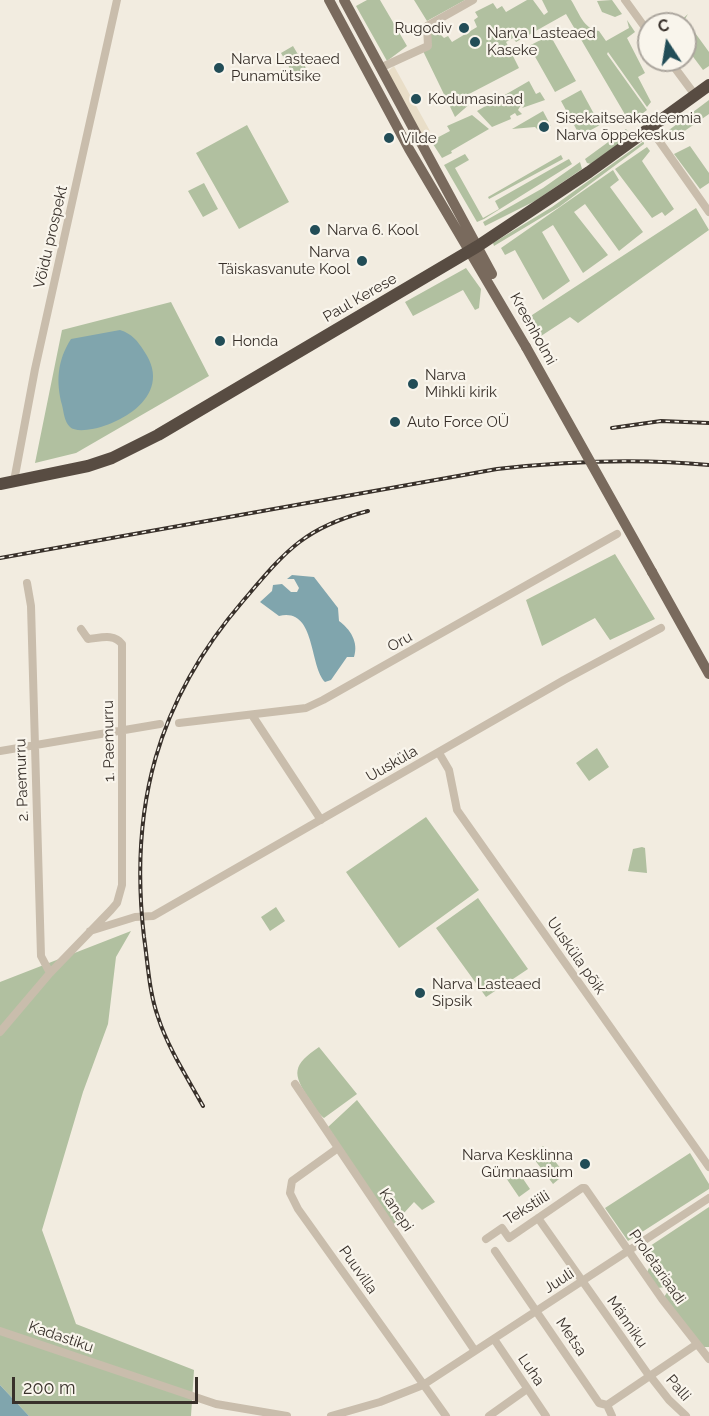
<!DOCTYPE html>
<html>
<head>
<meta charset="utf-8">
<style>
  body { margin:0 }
  #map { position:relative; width:709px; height:1416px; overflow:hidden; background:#f2ece0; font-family:Raleway,sans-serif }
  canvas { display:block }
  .north { position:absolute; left:637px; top:12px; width:60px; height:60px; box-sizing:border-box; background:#f9f5ec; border:2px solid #aca69e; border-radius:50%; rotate:348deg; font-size:16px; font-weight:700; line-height:24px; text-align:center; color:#38302a }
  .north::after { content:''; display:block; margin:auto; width:21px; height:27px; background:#224d57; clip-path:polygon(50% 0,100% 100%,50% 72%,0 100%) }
  .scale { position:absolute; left:12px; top:1377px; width:186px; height:27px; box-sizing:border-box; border:3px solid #38302a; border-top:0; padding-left:8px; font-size:18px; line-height:21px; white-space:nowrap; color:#38302a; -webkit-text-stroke:4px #f9f5ec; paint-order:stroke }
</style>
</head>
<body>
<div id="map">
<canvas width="709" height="1416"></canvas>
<div class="north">С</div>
<div class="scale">200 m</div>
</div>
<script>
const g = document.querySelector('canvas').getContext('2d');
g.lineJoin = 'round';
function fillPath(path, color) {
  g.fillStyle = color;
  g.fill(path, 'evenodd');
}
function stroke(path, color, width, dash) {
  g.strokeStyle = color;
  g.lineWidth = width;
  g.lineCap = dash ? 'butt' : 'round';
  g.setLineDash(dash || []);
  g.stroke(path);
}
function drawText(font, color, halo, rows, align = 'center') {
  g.font = font + ' Raleway,sans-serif';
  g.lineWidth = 4.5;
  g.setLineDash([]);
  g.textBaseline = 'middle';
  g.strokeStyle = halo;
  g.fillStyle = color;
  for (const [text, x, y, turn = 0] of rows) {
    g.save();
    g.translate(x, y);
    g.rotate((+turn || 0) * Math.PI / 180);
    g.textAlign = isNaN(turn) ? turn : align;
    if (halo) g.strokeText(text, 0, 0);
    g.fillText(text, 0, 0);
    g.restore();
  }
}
const green = new Path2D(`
  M367,0H380L407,46L387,61L356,6Z
  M414,0H465L427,21Z
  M527,0H533L544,15L548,12L542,0H571C579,12 583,29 599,31L606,41L629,28L627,20L635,32L627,38L645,73L638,77L651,102L647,107L608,52L607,54L647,110L630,123L566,14L516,42L513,38L506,42L519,68L469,94L472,102L455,117L423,51L429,35L436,30L444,38L448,36L452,42L477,27L474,20L478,17L475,12L493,3L497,9L502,6L506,12Z
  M612,0L622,14L615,17L602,12L597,1Z
  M688,14L685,19L709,52V66L703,70L685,46V24H677Z
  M550,35L576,81L555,92L529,46Z
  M293,46L306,68L305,71L293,74L281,53Z
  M529,81L536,94L540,92L545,100L522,108L524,106L521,105L518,110L522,114L517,116L515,113L510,116L511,119L492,127L477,111Z
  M581,90L600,125L580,136L561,101Z
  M709,100V114L673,139L669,130Z
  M543,111L551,126L540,132L535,127L512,129Z
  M472,115L489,129L451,151L452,153L442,158L431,141L450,131L447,126Z
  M247,125L289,202L239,229L196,153Z
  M626,129L631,135L591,164L587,163L585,159Z
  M644,141V144L559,207L494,246L493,243L552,207Z
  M690,146L709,173V183L700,189L674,154Z
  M647,147L650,151L642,161L674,209L665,216L662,212L652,218L615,169Z
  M465,154L469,160L455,168L483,218L499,209L495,201L567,160L569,159L572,164L484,219L477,222L444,165Z
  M561,155L563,159L489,199L488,197Z
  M580,162L582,169L535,201L485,226L483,222L543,188Z
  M613,170L619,180L610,187L643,232L619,251L585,204L574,212L608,255L583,273L553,225L542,232L570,281L543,300L515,250L505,255L501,248Z
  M204,183L218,209L203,217L188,191Z
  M696,208L709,230L578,323L570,317L541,336L529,317Z
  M466,268L481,289L479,308L475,310L463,290L413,316L405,302Z
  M171,302L209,376L76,453L35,463L62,330Z
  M615,554L655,619L610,640L595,618L542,646L526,600Z
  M597,748L609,767L589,781L576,763Z
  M426,817L479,890L399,948L346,872Z
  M642,847L645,848L647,873L628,871L633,849Z
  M478,898L528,969L486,997L436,928Z
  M276,907L285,921L270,931L261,917Z
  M131,931L116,957L108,1024L83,1092L42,1230L76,1324L194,1370L191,1416H29L0,1385V982Z
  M319,1047L357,1094L324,1118C318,1114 314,1106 310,1100C291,1073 293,1065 319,1047Z
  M357,1100L435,1202L422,1210L414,1202L393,1225L328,1127Z
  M543,1146L565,1174L553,1184L531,1155Z
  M690,1153L709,1184V1189L628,1241L605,1208Z
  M515,1167L530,1189L519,1197L504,1175Z
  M709,1207V1347H703L664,1297L668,1291L665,1287L658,1288L647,1272L650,1266L641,1252Z`);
const plaza = new Path2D(`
  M394,66L430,131L423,136L387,72Z`);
const water = new Path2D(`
  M120,330C132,334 137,340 144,351C183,407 84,441 70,427C64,421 64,413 62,405C56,382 57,361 71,339Z
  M292,575L314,577L338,608L339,621C350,629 359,642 354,657H347L331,680L325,682C309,666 316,607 279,616L260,602L272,591L273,585L282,584L291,592H297L299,588L294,579H287Z
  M0,1385L29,1416H0Z`);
const minor = new Path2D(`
  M625,0L649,33
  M669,60L695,95
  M380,68L428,46L427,26L473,0
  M650,128L709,212
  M14,481L35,369L117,0
  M27,583L31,606L41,956L50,973
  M252,715L321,820
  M179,723L306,708L323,700L617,534
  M0,751L160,724
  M439,753L449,770L457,810L709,1167
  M90,931L135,917L153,916L564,680L661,628
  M0,1032L50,973L111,910L117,903L122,885V644C114,633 100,638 88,639L81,629
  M295,1084L475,1351
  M338,1148L292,1181L290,1193L298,1209L446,1416
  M538,1218L650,1377
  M486,1239L502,1228L509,1238L582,1188H585L662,1299L709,1359
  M495,1251L599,1403L607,1405
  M0,1331L216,1404L287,1416
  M494,1339L546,1416
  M651,1377L669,1400L686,1416
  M607,1405L697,1344
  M607,1405L612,1416
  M331,1416L380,1402L423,1385L709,1198
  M489,1416L527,1389`);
const major = new Path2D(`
  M329,0L409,149L526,347
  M344,0L492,274
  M652,572L709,674`);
const highway = new Path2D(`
  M0,484L88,466L112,458L158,435L478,246L589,172L709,85`);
const rail = new Path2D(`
  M612,428L661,421L709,423
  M0,558L497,469C568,461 638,458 709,465
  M203,1106C187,1077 168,1048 158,1017C149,992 148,964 144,937C129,807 157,701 243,601C285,552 303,528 368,511`);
const majorBridge = new Path2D(`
  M526,347L652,572`);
const markers = [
  [464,28,6,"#224d57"],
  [475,42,6,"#224d57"],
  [219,68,6,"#224d57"],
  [416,99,6,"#224d57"],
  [544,127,6,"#224d57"],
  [389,138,6,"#224d57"],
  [315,230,6,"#224d57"],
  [362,261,6,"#224d57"],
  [220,341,6,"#224d57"],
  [413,384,6,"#224d57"],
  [395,422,6,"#224d57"],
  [420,993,6,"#224d57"],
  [585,1164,6,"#224d57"]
];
const poiNames = [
  ["Rugodiv",452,28,"right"],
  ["Narva Lasteaed",487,33],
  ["Kaseke",487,50],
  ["Narva Lasteaed",231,59],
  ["Punamütsike",231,76],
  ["Kodumasinad",428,99],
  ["Sisekaitseakadeemia",556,118],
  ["Narva õppekeskus",556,135],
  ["Vilde",401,138],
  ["Narva 6. Kool",327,230],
  ["Narva",350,252,"right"],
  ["Täiskasvanute Kool",350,269,"right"],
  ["Honda",232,341],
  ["Narva",425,375],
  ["Mihkli kirik",425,392],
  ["Auto Force OÜ",407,422],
  ["Narva Lasteaed",432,984],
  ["Sipsik",432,1001],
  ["Narva Kesklinna",573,1155,"right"],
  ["Gümnaasium",573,1172,"right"]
];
const streetNames = [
  ["Võidu prospekt",51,237,-77],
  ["Paul Kerese",360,298,-30],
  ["Kreenholmi",533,329,61],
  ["Oru",400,642,-29],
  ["1. Paemurru",109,741,-91],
  ["Uusküla",392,764,-30],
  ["2. Paemurru",22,780,-92],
  ["Uusküla põik",576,956,55],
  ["Tekstiili",527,1208,-32],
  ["Kanepi",396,1210,56],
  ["Proletariaadi",657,1267,55],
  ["Puuvilla",358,1270,55],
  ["Juuli",559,1281,-33],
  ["Männiku",627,1322,55],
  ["Kadastiku",61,1337,19],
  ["Metsa",571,1337,56],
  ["Luha",531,1370,56],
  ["Palli",678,1388,49]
];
fillPath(green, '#b1c0a0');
fillPath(plaza, '#e9dec8');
fillPath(water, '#80a5ad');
stroke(minor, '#c9bdac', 8);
stroke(major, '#796a5d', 10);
stroke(highway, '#584c42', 12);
stroke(rail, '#38302a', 4);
stroke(rail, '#f9f5ec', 1.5, [4.5]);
stroke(majorBridge, '#796a5d', 10);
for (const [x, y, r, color] of markers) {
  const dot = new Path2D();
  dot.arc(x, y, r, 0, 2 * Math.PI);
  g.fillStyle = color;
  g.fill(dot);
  stroke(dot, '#f9f5ec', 2);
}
drawText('15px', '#38302a', '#f9f5ec', poiNames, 'left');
drawText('15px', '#38302a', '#f9f5ec', streetNames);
</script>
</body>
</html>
